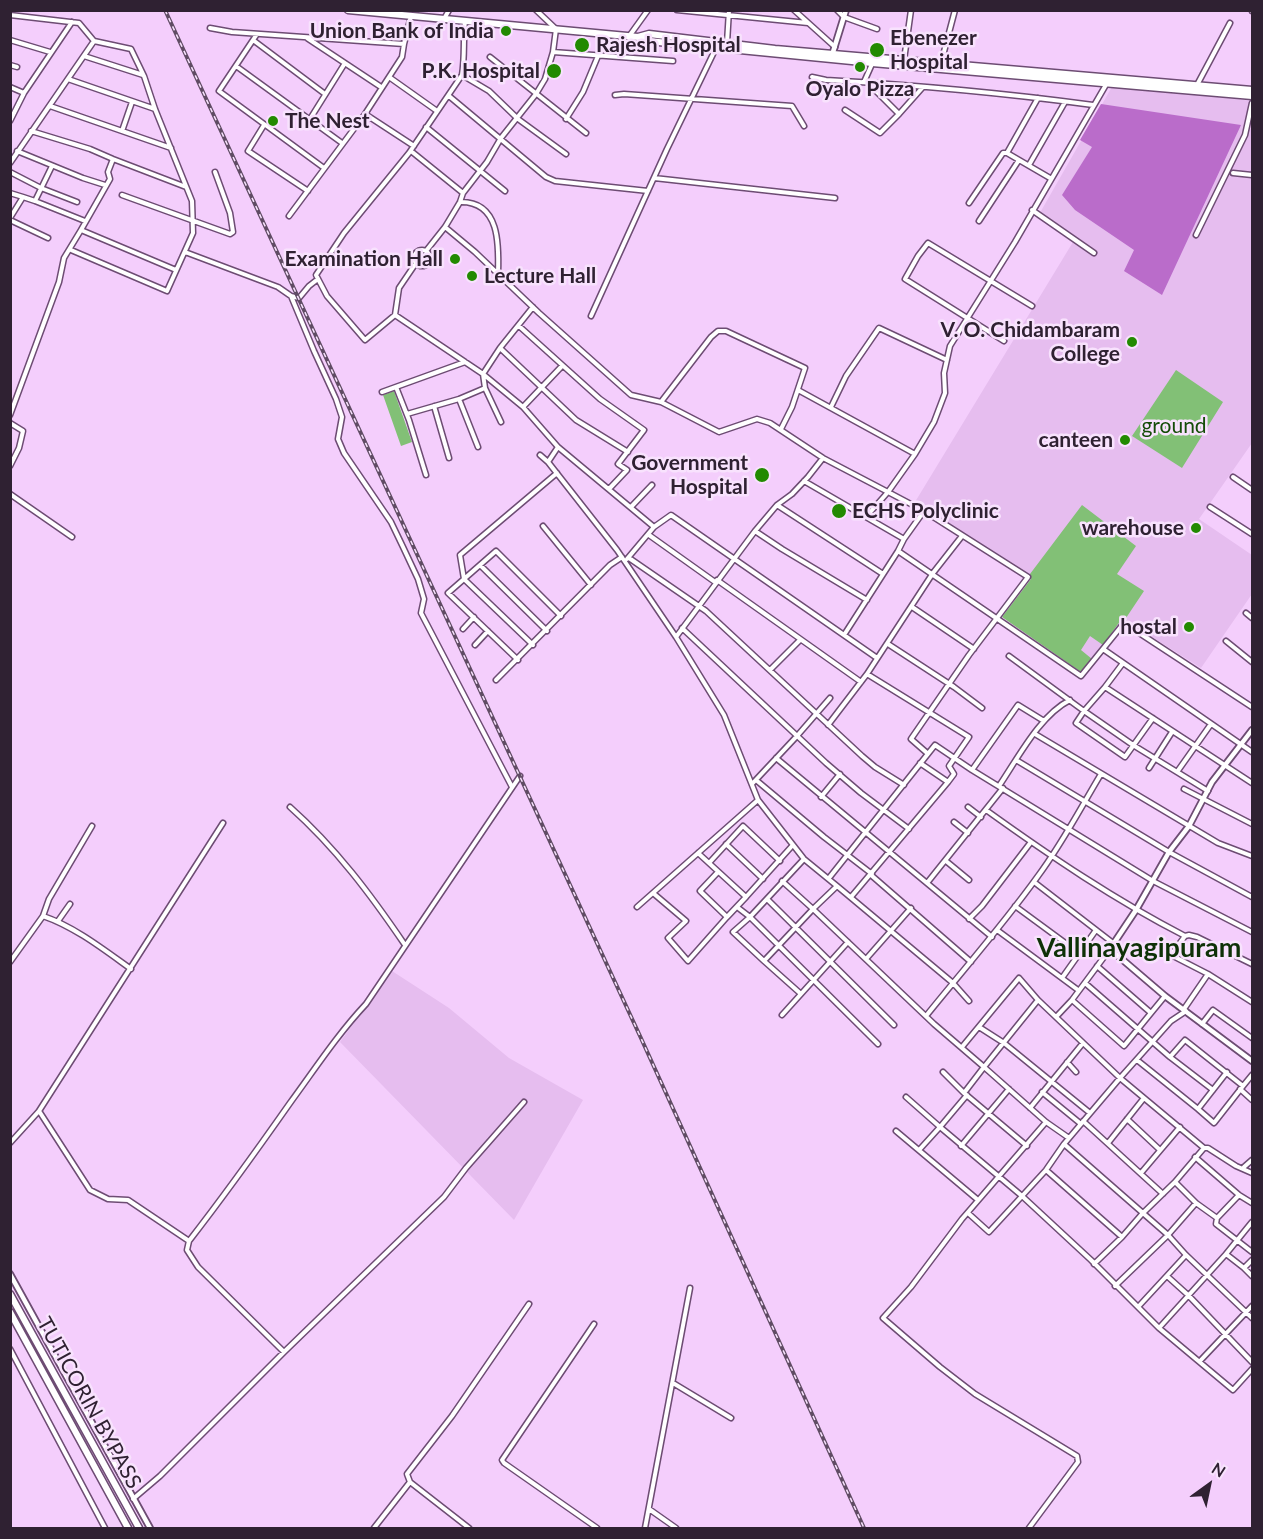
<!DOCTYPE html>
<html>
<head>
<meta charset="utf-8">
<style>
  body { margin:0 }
  #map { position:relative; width:1263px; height:1539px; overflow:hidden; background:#f4cefc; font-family:Lato,sans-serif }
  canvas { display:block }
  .frame { position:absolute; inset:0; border:12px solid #2f2132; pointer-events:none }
  .north { position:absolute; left:1179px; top:1455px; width:60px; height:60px; -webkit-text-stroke:4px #f8e2fd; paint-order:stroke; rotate:33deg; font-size:16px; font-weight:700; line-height:24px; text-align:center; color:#2f2132 }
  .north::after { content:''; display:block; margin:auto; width:21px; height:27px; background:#2f2132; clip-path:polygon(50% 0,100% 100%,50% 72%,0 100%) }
</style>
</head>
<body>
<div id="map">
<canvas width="1263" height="1539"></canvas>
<div class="frame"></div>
<div class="north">N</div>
</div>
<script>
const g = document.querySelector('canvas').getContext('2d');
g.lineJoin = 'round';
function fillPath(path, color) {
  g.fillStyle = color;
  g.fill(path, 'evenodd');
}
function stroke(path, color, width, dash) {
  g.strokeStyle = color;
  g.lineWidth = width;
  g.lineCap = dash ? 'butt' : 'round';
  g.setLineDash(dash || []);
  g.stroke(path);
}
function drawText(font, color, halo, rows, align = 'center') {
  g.font = font + ' Lato,sans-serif';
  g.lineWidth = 5;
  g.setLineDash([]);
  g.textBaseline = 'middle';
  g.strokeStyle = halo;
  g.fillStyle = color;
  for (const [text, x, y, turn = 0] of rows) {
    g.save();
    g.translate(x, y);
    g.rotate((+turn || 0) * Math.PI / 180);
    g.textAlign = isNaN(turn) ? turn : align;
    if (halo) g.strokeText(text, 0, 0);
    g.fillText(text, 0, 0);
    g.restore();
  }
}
const built = new Path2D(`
  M1113,85L1252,101V443L1199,519L1252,555V594L1201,668L1124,619L1082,674L1006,621L1033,579L915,502L1073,242L1037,218Z
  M392,971L449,1008L509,1058L583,1100L514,1220L340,1042Z`);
const green = new Path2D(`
  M1176,370L1223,402L1182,468L1132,436Z
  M394,391L412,442L401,446L383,395Z
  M1082,505L1136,546L1117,574L1144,591L1124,621L1121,620L1103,645L1090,636L1081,650L1092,659L1081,672L1002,617L1031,579L1030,574Z`);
const water = new Path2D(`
  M1101,104L1241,125L1162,295L1124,271L1134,250L1075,210L1062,195L1092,147L1080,140Z`);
const minor = new Path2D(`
  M677,10L808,23
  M794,10L835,47
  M837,10L844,17L877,29
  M1252,10V11
  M10,15L79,23L94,41L131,49L144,76L155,109L192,201L193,233L167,291L71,250
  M444,19L449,10
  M465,21C463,39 465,57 462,75L409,153L344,233L316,275L327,296L365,340L395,315L483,374L523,407L558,447L548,462L617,550L676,637L724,715L758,800L804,859L837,886L813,909L934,1024L984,1067L964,1093L1027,1146
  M210,28L232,32L404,44L411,16
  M257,34L219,91L324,168
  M630,35L648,10
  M307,38L381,87
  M10,40L50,52
  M253,40L325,94
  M727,43L729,10
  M553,52L673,61
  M84,56L143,75
  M490,57L586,133
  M904,60L911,10
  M941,63L955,10
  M10,65L17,67
  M236,66L342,143
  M462,75L489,91L518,119L566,154
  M389,77L437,111
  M812,77L826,80C915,85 1004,93 1093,105
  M68,79L155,109
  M864,82L872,64
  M1197,85L1230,23
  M10,87L24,93
  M615,95L624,94L792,106L804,126
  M449,96L546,177L555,181L648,191
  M50,106L171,148
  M845,110L880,133L899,114L868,83
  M365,114L414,146
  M899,114L923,87
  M310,119L345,63
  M566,119L583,92L598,56
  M10,121L24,93L72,22
  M264,125L248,151L308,191
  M426,127L505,191
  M31,131L90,149L113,159L186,187
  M122,131L132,102
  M17,151L83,178L105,185
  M411,151L463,193
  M1007,153L1050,178
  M10,163L94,41
  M1029,165L1065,102
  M10,172L41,188L77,202
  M1233,173L1252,175
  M654,178L835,198
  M10,193L23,197L10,218
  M122,195L230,234L233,232L230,213L215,172
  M23,197L35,201L52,166
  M35,201L85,221
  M460,202C500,201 499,245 498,274
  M969,203L1003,153H1007L1038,98
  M1032,210L1094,253
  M289,216L365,114L402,57L404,44
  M10,220L48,238
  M979,221L1019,160
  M445,227L475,252L539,313L631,395L661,402L719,432L757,419L770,423L823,458L888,492L915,454L934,422L945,393L944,373L950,346L1015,242L1107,83
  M81,230L110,179L108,172L113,159
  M1196,235L1245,135L1252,103
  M414 258a8 8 0 1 1 16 0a8 8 0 1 1-16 0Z
  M426,251L445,227L460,202L463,193L487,162L501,138L536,94L545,79L553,52L556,29L536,10
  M185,252L278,287L291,296L299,298L309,286L318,279
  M291,296L314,351L336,399L342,417L338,439L344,453L391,522L403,547L418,579L424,599L421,613L512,787
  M395,315L399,288L416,263
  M591,316L667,149L716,48
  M519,326L600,399L644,430L618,464L627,470L609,489
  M1004,341L905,279L918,256L928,243L1032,306
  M500,348L576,420L628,452
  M396,387L409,420L426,475
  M485,388L501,422
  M798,390L915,454
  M382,392L465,362
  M459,399L478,447
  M661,402L711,337L718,331H726L805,368L792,407L781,429
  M434,406L449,458
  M523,407L562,366
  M831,407L846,376L879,328L947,360
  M407,414L459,399L485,388L483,374L500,348L533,307
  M10,415L59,282L64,258L81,230L176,270
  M10,423L23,431L19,448L10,466
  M558,447L654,527
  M540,455L548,462
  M1233,477L1252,490
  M804,481L866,517L888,492L924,511L1028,577L969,655L911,739L927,753
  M10,494L72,537
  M777,505L883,574
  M631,507L652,485
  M1210,507L1252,534
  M866,517L904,539L898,551L1081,676L1124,623L1252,707
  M543,526L591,585
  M755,531L782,549L867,600
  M649,535L715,582
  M904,539L924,511
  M629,558L706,611L862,756L875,767L904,785
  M627,559L654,527L671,515L877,658
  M480,565L547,631
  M717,580L861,682
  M912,607L974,649
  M1246,613L1252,618
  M682,628L826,763L861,793L909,829
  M463,629L474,617
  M844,635L898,551
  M676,637L755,531L777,505L792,494L808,477L823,458
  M1226,641L1252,662
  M888,644L954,687L982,708
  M475,645L488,631
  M533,645L464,579L460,555L557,473
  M1103,649L1252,752
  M1009,656L1084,711L1105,687L1252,783
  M518,660L448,593L496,551L561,616
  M770,670L800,640
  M867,674L933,573L962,536
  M496,680L610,565L622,557
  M1105,687L1123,663
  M1153,718L1125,757L1076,723L1084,711L1133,745L1208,791
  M828,725L867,674L969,737L949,766L954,774L948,782L851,897
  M1035,734L1218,843L1252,856
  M776,758L992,937
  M1016,760L1169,852L1252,897
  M920,763L948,782
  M1149,768L1172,732
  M972,770L1153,881L1252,932
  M1177,772L1211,724
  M756,780L824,837L872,874
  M752,784L797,736L830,698
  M999,786C1018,758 1040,715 1070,700
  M1184,789L1252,824
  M821,797L840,774
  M290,807C336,848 371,895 405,945
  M968,807L981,817
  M986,810C1050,856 1115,900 1185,936L1171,955L1208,974L1252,1002
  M954,822L968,833
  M726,844L763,879
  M698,853L746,897L792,846
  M804,859L750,917L878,1044
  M946,861L969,880
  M709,863L743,826L780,861
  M718,872L700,891L727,917L746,897
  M871,875L971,962
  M829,878L935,745L972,770L1018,705L1044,721
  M1034,882L1113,943
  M927,883L1003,788
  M837,886L953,983L969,1001
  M653,893L686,921L668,938L688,961L727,917
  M767,899L894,1025
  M1015,906L1079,953
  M637,907L758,800
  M737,907L750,917L733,932L764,961L813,909L782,881
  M43,916C75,927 103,949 131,969
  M969,919L982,906L1031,842
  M58,921L70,904
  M997,930L1078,990
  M1185,936L1189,935L1197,937L1252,964
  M866,959L911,908
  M764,961L801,994
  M10,962L43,916L49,899L92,826
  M1062,978L1096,930
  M1085,983L1170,1057L1213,1090
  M1072,1000L1124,1046L1151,1013L1097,966
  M1184,1009L1208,974
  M1151,1013L1165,996
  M782,1015L848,942
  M926,1016C963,970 1003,925 1038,876C1062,844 1080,809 1101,774
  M1056,1017L1072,1000L1110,949
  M1202,1024L1213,1010L1252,1038
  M979,1027L1004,1043L1090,1113
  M962,1047L1019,978L1038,1000
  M1170,1057L1185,1040L1243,1086L1252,1075
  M1137,1060L1198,1109L1227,1072
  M1067,1062L1076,1072
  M943,1072L964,1093
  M1240,1089L1252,1100
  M1042,1092L1081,1124
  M967,1095L940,1127L1022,1196L1091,1260L1159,1328L1233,1390L1252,1369
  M906,1097L940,1127L920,1149
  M1030,1108L1083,1043
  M1198,1109L1214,1123L1243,1086
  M39,1111L90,1190L108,1199L128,1200L189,1241
  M1127,1119L1160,1150
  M1083,1121L1163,1194
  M896,1131L978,1200
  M1069,1138L1046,1122L984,1067L1038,1000L1120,1078L1171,1021L1186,1011
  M10,1143L39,1111L223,823
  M1108,1143L1144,1098
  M1064,1144L1168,1235L1186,1255L1252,1318
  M961,1146L1009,1089
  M1195,1157L1239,1195L1252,1203
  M1244,1167L1252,1160
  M1046,1170L1122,1237
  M1141,1173L1180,1127
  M1175,1182L1196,1203L1217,1218L1239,1195
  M968,1213L989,1232L1046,1170L1064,1144L1120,1078L1204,1148
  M1217,1218L1216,1224L1252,1252
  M1226,1254L1252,1222
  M1094,1264L1122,1237L1142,1214L1175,1182L1204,1148H1208L1236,1166L1252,1173
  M1244,1268L1252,1276
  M1167,1276L1188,1295L1252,1362
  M1115,1286L1168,1235L1196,1203
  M1138,1307L1186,1255
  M594,1324L502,1460L504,1463L597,1528
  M1159,1328L1226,1254L1244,1268L1252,1260
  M10,1349L105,1528
  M284,1352L198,1267L187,1250L189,1241C224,1196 257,1150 290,1103C315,1069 337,1035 366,1004L520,776
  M1200,1361L1252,1306
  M673,1383L731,1418
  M133,1499L160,1476L284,1352L444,1197L466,1168L524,1102
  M649,1509L676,1528
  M374,1528L410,1482
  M469,1528L410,1482L407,1474L452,1416L529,1304
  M645,1528L690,1288
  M1029,1528L1078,1462L1077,1456L975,1394L940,1367L883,1318L911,1287L962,1219L1046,1122`);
const tertiary = new Path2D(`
  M833,52L846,10
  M1252,730L1212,782L1189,826L1169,852L1136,910L1110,949L1165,996L1252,1061
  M10,1274L150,1528`);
const primary = new Path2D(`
  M348,10L638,37L649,34L775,49L1252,90
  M638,37L648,41L872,63L1252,96`);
const trunk = new Path2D(`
  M10,1294L139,1528
  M10,1312L128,1528`);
const rail = new Path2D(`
  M165,10L640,1036L864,1528`);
const markers = [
  [506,31,6,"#228a01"],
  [582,45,8,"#228a01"],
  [877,50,8,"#228a01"],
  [860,67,6,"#228a01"],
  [554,71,8,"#228a01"],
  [273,121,6,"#228a01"],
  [455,259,6,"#228a01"],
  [472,276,6,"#228a01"],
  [1132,342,6,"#228a01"],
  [1125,440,6,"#228a01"],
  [762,475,8,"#228a01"],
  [839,511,8,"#228a01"],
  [1196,528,6,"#228a01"],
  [1189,627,6,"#228a01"]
];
const poiNames = [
  ["Union Bank of India",494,31],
  ["Ebenezer",890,38,"left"],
  ["Hospital",890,62,"left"],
  ["Rajesh Hospital",596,45,"left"],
  ["P.K. Hospital",540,71],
  ["Oyalo Pizza",860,89,"center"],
  ["The Nest",285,121,"left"],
  ["Examination Hall",443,259],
  ["Lecture Hall",484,276,"left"],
  ["V. O. Chidambaram",1120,330],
  ["College",1120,354],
  ["canteen",1113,440],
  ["Government",748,463],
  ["Hospital",748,487],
  ["ECHS Polyclinic",852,511,"left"],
  ["warehouse",1184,528],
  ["hostal",1177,627]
];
const parkNames = [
  ["ground",1174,426]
];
const streetNames = [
  ["TUTICORIN BYPASS",89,1403,61]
];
const districtNames = [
  ["Vallinayagipuram",1139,948]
];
fillPath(built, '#e6bdef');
fillPath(green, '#82c076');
fillPath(water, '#ba6cca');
stroke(minor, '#6d4c73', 7);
stroke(tertiary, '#6d4c73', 8);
stroke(primary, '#6d4c73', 9);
stroke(trunk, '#6d4c73', 9);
stroke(minor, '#fff', 4);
stroke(tertiary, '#fff', 4.5);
stroke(primary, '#fff', 6);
stroke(trunk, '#fff', 6);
stroke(rail, '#604c64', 4);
stroke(rail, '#f8e2fd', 1.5, [4.5]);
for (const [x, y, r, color] of markers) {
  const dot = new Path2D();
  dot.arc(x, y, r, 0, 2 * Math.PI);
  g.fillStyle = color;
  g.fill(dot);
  stroke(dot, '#f8e2fd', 2);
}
drawText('bold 21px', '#2f2132', '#f8e2fd', poiNames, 'right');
drawText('21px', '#154d08', '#f8e2fd', parkNames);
drawText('21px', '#2f2132', '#f8e2fd', streetNames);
drawText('bold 27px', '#0e3207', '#f8e2fd', districtNames);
</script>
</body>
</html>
